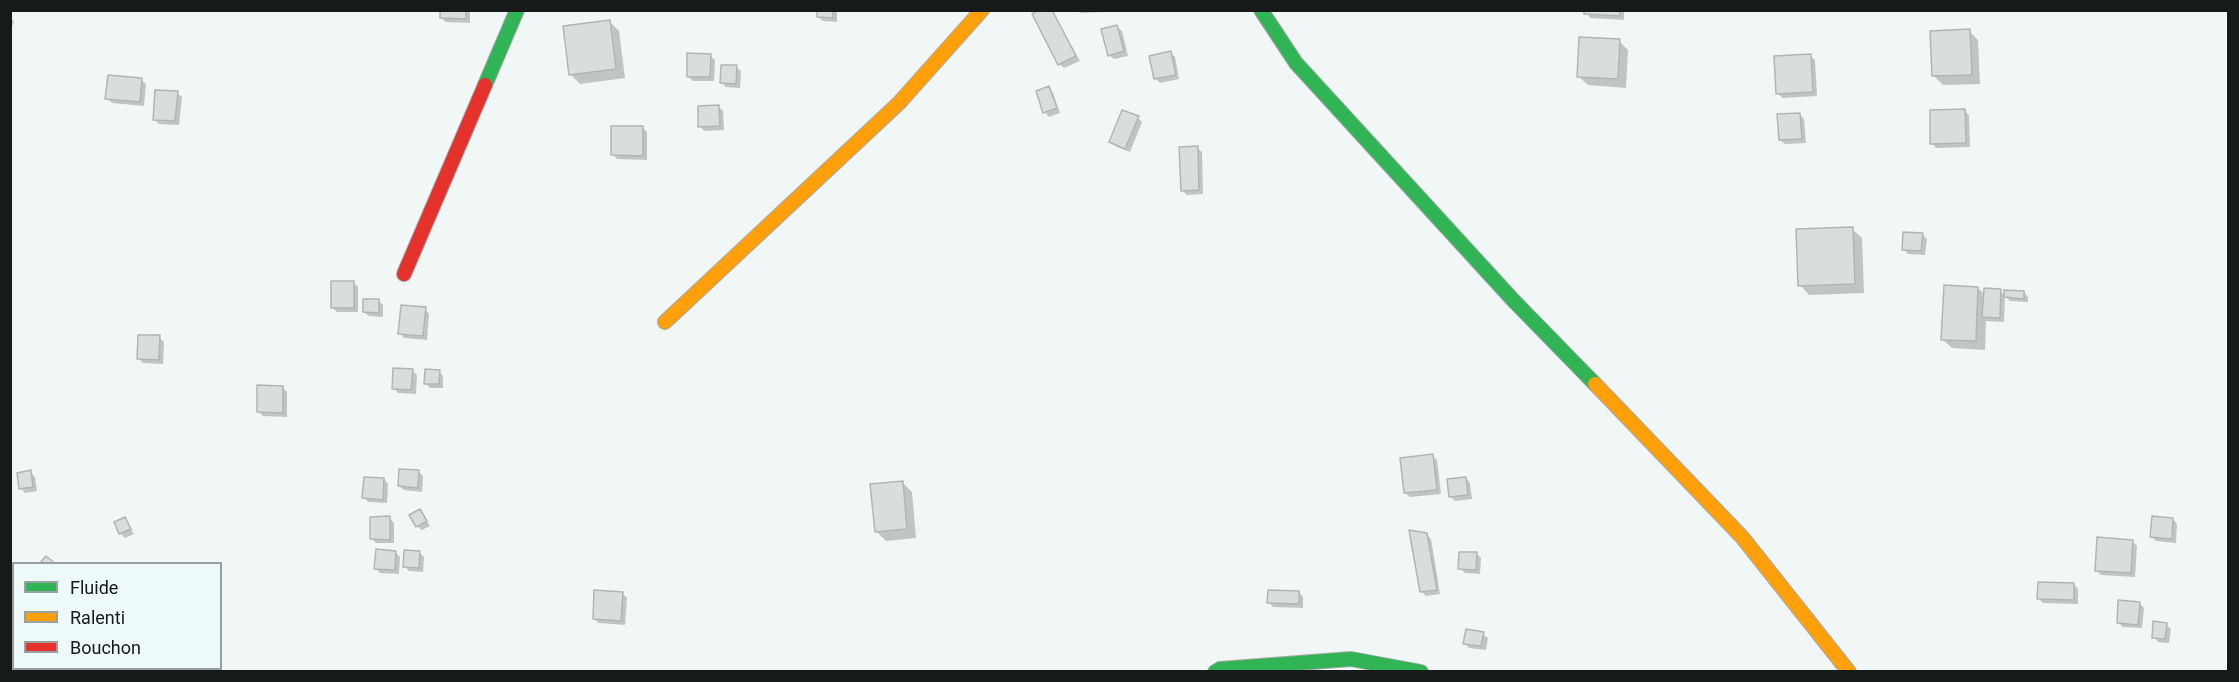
<!DOCTYPE html>
<html>
<head>
<meta charset="utf-8">
<style>
  body { margin:0 }
  #map { position:relative; width:2239px; height:682px; overflow:hidden; background:#f1f6f6; font-family:Roboto,sans-serif }
  canvas { display:block }
  .frame { position:absolute; inset:0; border:12px solid #161a1a; pointer-events:none }
  .legend { position:absolute; left:12px; top:562px; width:210px; height:108px; box-sizing:border-box; background:#eef9f9; border:2px solid #98a0a0; margin:0; padding:8px 10px; list-style:none; font-size:18px; color:#161a1a }
  .legend li { display:flex; align-items:center; gap:12px; height:30px }
  .legend b { width:30px; border:2px solid #98a0a0 }
</style>
</head>
<body>
<div id="map">
<canvas width="2239" height="682"></canvas>
<div class="frame"></div>
<ul class="legend">
<li><b style="height:8px;background:#30b455"></b>Fluide</li>
<li><b style="height:8px;background:#ff9f0a"></b>Ralenti</li>
<li><b style="height:8px;background:#e5322d"></b>Bouchon</li>
</ul>
</div>
<script>
const g = document.querySelector('canvas').getContext('2d');
g.lineJoin = 'round';
function fillPath(path, color) {
  g.fillStyle = color;
  g.fill(path, 'evenodd');
}
function stroke(path, color, width, dash) {
  g.strokeStyle = color;
  g.lineWidth = width;
  g.lineCap = dash ? 'butt' : 'round';
  g.setLineDash(dash || []);
  g.stroke(path);
}
const shadow = new Path2D(`
  M441,10H470V23L446,22L441,18Z
  M818,10H837V22L823,21L818,17Z
  M1052,10L1080,61L1064,68L1060,64Z
  M1077,10H1105L1106,12L1080,13Z
  M1586,10H1624V20L1590,18Z
  M10,18L14,21L10,34Z
  M610,22L619,31L625,78L580,84L571,75Z
  M1117,27L1122,31L1128,56L1114,59L1109,55Z
  M1969,31L1978,40L1980,84L1943,85L1934,76Z
  M1619,41L1628,50L1626,88L1588,85L1578,76Z
  M1170,53L1175,57L1179,79L1160,83L1156,79Z
  M710,56L715,60L714,81H693L688,76Z
  M1810,56L1815,60L1817,96L1783,98L1778,94Z
  M736,67L741,71L740,88L726,87L722,83Z
  M141,80L146,84L144,106L112,103L107,98Z
  M1049,88L1053,93L1060,113L1049,117L1045,112Z
  M177,93L182,97L179,125L159,124L154,119Z
  M718,106L723,111L724,130L704,131L700,126Z
  M1964,110L1969,115L1970,147L1936,148L1932,143Z
  M1800,115L1804,119L1806,143L1785,144L1780,140Z
  M1138,118L1142,122L1130,152L1115,146L1111,142Z
  M643,128L647,132V160L617,159L613,155Z
  M1197,148L1202,152L1203,194L1187,195L1182,190Z
  M1852,229L1862,238L1864,293L1809,295L1800,285Z
  M1922,234L1927,239L1925,255L1908,254L1904,249Z
  M353,282L358,287V312H337L333,308Z
  M1978,288L1985,295L2000,291L2005,296L2024,292L2028,297V302L2010,301L2005,296L2004,322L1986,321L1985,350L1952,348L1942,339Z
  M378,300L383,305V317L369,316L364,312Z
  M425,309L429,314L427,340L404,338L400,333Z
  M159,337L164,342L163,364L143,363L139,359Z
  M412,370L417,375L416,394L398,393L394,388Z
  M439,372L443,376V388H430L425,383Z
  M282,387L287,392V417L263,416L258,411Z
  M1432,456L1437,460L1441,494L1410,497L1405,493Z
  M30,472L35,477L37,491L25,493L21,488Z
  M419,472L423,476L422,492L404,490L399,486Z
  M1466,478L1470,483L1472,499L1455,501L1450,496Z
  M384,479L388,484L387,503L368,502L364,497Z
  M902,482L912,492L916,538L886,541L876,531Z
  M420,510L430,526L422,530L417,526Z
  M390,518L394,523V543H376L371,538Z
  M125,519L134,534L125,538L120,533Z
  M2173,519L2177,524L2176,543L2156,541L2151,537Z
  M1426,534L1431,539L1440,594L1426,596L1422,592Z
  M2132,541L2137,546L2135,577L2101,575L2096,570Z
  M395,552L400,557L399,574L380,573L375,568Z
  M420,553L424,557L423,572L409,571L404,566Z
  M1477,554L1481,558L1480,574L1465,573L1460,568Z
  M2074,584L2078,589V604L2043,603L2039,599Z
  M1299,592L1303,597V608L1273,607L1269,602Z
  M622,593L627,598L625,625L599,623L594,619Z
  M2139,603L2144,608L2142,628L2123,627L2118,622Z
  M2166,624L2171,629L2169,643L2158,642L2154,637Z
  M1483,634L1488,638L1486,650L1469,648L1465,643Z`);
const building = new Path2D(`
  M440,10H466V19L440,18Z
  M817,10H833V18L817,17Z
  M1039,10H1052L1076,56L1058,65L1032,14Z
  M1584,10H1620V16L1584,14Z
  M610,20L616,69L569,75L563,26Z
  M1117,25L1124,51L1108,56L1101,29Z
  M1970,29L1972,75L1932,76L1930,31Z
  M1579,37L1620,39L1618,79L1577,77Z
  M1171,51L1176,75L1154,79L1149,56Z
  M687,53L711,54L710,77H687Z
  M1811,54L1813,92L1776,94L1774,56Z
  M721,65H737L736,84L720,83Z
  M108,75L142,78L140,102L105,99Z
  M1049,86L1057,108L1043,113L1036,91Z
  M155,90L178,91L175,121L153,120Z
  M719,105L720,126L698,127V106Z
  M1965,109L1966,143L1930,144V110Z
  M1122,110L1139,116L1125,149L1109,142Z
  M1800,113L1802,139L1779,140L1777,114Z
  M611,126H643V156L611,155Z
  M1198,146L1199,190L1181,191L1179,147Z
  M1853,227L1855,284L1798,286L1796,229Z
  M1903,232L1923,233L1921,251L1902,250Z
  M331,281H354V308H331Z
  M1944,285L1978,287L1976,341L1941,340Z
  M1984,288L2001,289L2000,318L1982,317Z
  M2004,290L2024,291V299L2004,297Z
  M363,299H379V313L363,312Z
  M401,305L426,307L423,336L398,334Z
  M138,335H160L159,360L137,359Z
  M393,368L413,369L411,390L392,389Z
  M425,369L440,370L439,384H424Z
  M257,385L283,386V413L257,412Z
  M1433,454L1437,490L1404,493L1400,458Z
  M399,469L419,470L418,488L398,486Z
  M31,470L33,487L19,489L17,473Z
  M364,477L384,478L383,500L362,498Z
  M1466,477L1468,495L1449,497L1447,479Z
  M903,481L907,529L875,532L870,484Z
  M420,509L427,521L416,527L409,515Z
  M390,516V540L370,539V517Z
  M2152,516L2173,518L2172,539L2150,537Z
  M125,517L131,529L119,534L114,522Z
  M1409,530L1427,533L1437,590L1420,592Z
  M2097,537L2133,540L2131,573L2095,571Z
  M376,549L396,551L395,570L374,569Z
  M404,550L420,551L419,568L403,567Z
  M1459,552H1477L1476,570L1458,569Z
  M46,556L56,564H39Z
  M2038,582L2074,583V600L2037,599Z
  M594,590L623,592L621,621L593,619Z
  M1268,590L1299,591V604L1267,603Z
  M2118,600L2140,602L2138,625L2117,623Z
  M2153,621L2167,623L2165,639L2152,638Z
  M1466,629L1484,632L1481,646L1463,644Z
  M10,659H14V668H21V672H10Z
  M143,668H163V672H143Z`);
const fast = new Path2D(`
  M1261,10L1296,63L1513,300L1595,384
  M485,85L517,10
  M1215,672L1220,669L1351,659L1421,672`);
const slow = new Path2D(`
  M665,322L899,103L982,10
  M1595,384L1742,537L1849,672`);
const jam = new Path2D(`
  M404,274L485,85`);
fillPath(shadow, '#0003');
fillPath(building, '#d9dddd');
stroke(building, '#b1b6b5', 1.5);
stroke(fast, '#a7abab', 16);
stroke(slow, '#a7abab', 16);
stroke(jam, '#a7abab', 16);
stroke(fast, '#30b455', 14);
stroke(slow, '#ff9f0a', 14);
stroke(jam, '#e5322d', 14);
</script>
</body>
</html>
